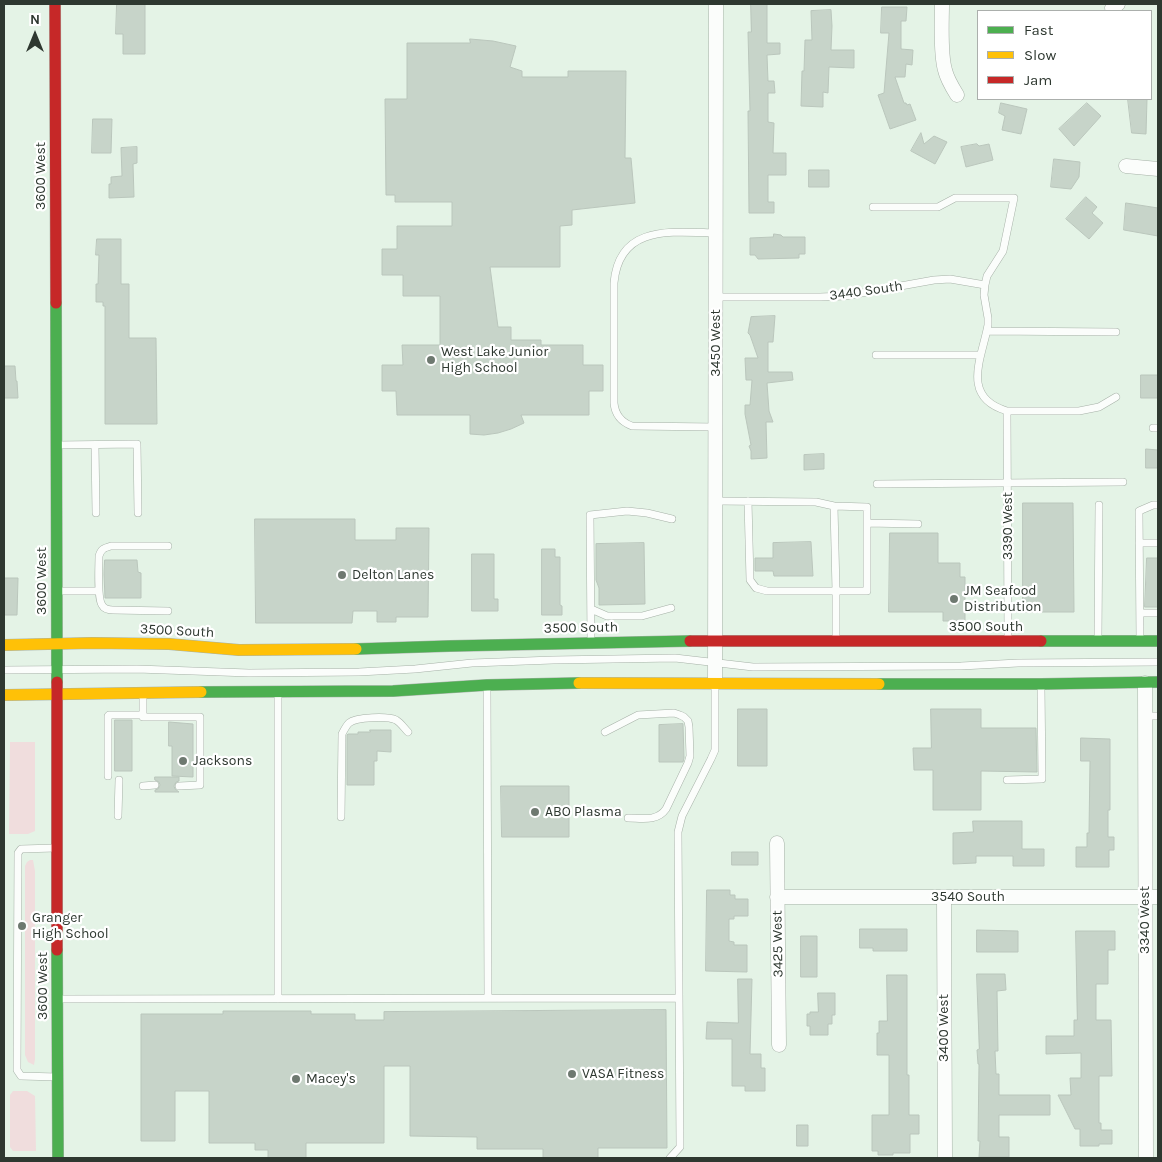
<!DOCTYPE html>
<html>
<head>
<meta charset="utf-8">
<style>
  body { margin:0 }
  #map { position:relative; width:1162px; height:1162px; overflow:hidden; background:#e4f3e6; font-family:Karla,sans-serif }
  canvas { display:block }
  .frame { position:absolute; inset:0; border:5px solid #2e3830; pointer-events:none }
  .legend { position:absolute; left:977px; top:10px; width:175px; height:90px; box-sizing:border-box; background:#fff; border:1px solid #abafac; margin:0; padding:6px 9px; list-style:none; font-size:15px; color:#2e3830 }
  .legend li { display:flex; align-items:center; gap:10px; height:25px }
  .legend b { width:25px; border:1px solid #abafac }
  .north { position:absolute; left:10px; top:10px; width:50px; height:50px; -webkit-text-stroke:4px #fff; paint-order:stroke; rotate:0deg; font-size:14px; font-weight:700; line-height:20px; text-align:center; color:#2e3830 }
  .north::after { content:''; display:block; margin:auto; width:18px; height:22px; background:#2e3830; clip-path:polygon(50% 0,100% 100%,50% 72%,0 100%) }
</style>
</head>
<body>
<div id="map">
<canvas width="1162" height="1162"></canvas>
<div class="frame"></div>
<ul class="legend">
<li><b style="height:6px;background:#4caf50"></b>Fast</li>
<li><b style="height:6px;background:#ffc107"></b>Slow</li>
<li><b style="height:6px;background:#c62828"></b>Jam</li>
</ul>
<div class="north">N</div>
</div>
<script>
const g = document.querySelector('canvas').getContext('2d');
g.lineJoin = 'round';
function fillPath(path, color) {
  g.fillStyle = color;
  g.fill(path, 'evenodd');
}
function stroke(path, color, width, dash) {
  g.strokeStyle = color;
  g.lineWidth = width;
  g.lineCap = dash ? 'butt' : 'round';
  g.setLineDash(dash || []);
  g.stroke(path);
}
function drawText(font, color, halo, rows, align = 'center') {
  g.font = font + ' Karla,sans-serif';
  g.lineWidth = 4.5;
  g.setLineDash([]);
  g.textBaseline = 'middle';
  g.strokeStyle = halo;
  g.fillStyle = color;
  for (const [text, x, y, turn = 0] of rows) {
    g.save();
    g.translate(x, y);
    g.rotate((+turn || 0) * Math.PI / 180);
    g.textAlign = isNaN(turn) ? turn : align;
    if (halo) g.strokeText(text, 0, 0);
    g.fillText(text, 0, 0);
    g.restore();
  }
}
const green = new Path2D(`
  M10,742H35V831L28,834H9Z
  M30,860H33L35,871V1059L34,1065L28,1062L25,1055V866L27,862Z
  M13,1091H27L35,1096L36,1151H13L10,1147V1095Z`);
const building = new Path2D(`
  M117,4H145V54H123V34H116Z
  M751,4H767V43H780V54L767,55L768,81H774L775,93H768V122L774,123L773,153H786V175H768V202H774V213H749L748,111H750L748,32H751Z
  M882,7H907L906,21H901V49L913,50L912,65L906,64L905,77H895L904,103H906L907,105L910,104L916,120L890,129L878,95L884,93L889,33H881Z
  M831,10L832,26L831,50H854V68L829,67L828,93L823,92V107L801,106L802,71H804L805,40H812L811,11Z
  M470,39L493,41L516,46L510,67L522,71V77H568V71H626L625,158H631L635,203L572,210V225L560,226V267H490L498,327H511V340H541V345H583V365H603V391H589V415H521L524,423L511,429L498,433L484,435L470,434V415H397L396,391H382V365H403L402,345H440V296H403V275H382V249H397V226H452V202H395V195H386L385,99H407V43H470Z
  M1128,99H1147L1146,134L1132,133Z
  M1001,103L1027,109L1021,134L1002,130L1005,116L999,113Z
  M1087,103L1101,116L1074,146L1059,129Z
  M93,119H112L111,153H92Z
  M921,133L924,144L934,136L947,142L935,164L911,151Z
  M977,144L979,146L989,144L993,160L966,167L961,147Z
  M137,147V163L133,164L134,197L109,198V184H111V177L122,176L121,148Z
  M1054,159L1080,162L1079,177L1071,189L1051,187Z
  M809,170H829V187H809Z
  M1086,197L1097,207L1092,213L1103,223L1089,239L1066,219Z
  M1126,203L1158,208V236L1124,230Z
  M774,234L781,235L783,237H805V254H799V258L758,259L755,255H750V238L773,237Z
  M97,239H121V284H129V338H156L157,424H105V306H103V302H96V284H98L99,255H96Z
  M775,316L773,342H768V372H792L793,380L767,383L769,411L773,422H766L767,458L751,459V451L749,446L751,445L745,414V405H750L752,380H746L745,358H758L750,335L748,333L751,317Z
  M4,366H15L16,381H17L18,398H4Z
  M1141,375H1158V398H1141Z
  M1146,449L1158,450V468H1146Z
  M824,454V469L804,470V455Z
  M1023,503H1073L1074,612H1023Z
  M255,519H355V540H396V528H429L428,617H396V622H377V611H353L352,623H256Z
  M890,533H938V563H960V577H965V621H943V612H889Z
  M811,542L813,576H774L773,571H755V558H773V543Z
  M644,543L645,604L599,605V588L596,580V544Z
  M542,549H555V557H560V605L562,606V615H542Z
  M472,554H494V599H498V611H472Z
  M1147,558H1158V607H1145Z
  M105,560H137L138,572L141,573V598H105L104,574Z
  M4,578H18L17,615H4Z
  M738,709H767V766H738Z
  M931,709H981V728H1036L1037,772L981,771V810H933V770H914L913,748H931Z
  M115,720H132V771H115Z
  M169,722L193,724V777L172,776V746H169Z
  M683,724L684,758L683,762H659V725Z
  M370,730H391V752L377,751V761H374V785H347V735L348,734H358V732H370Z
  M1081,738L1110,739V810H1108V837H1114V850H1109V867H1076V847H1087V833H1089L1090,761H1081Z
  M155,777H179V781L176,782L174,786L175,789L179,792H155V790L158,789L160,785L159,782L155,780Z
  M501,786H569V837H502Z
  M973,821H1022V849H1044V866H1013V856H976V863L953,864V833L973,832Z
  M732,852H758V865H732Z
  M707,890H730V895H735V899H748V916H734V919H729V941L734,942V945H747V972L706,971Z
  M860,929H907V951H873V948H860Z
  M977,930L1018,931V952H977Z
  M1076,931H1115V950H1108V984H1096V1020H1111L1112,1076H1099V1123H1101V1130H1112V1144H1099V1146H1080V1129H1075L1058,1095H1071L1070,1078H1081V1053L1046,1054V1036H1074V1020H1077Z
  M801,936H817V977H801Z
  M977,974H1005L1006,990L997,991L998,1051H995L996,1074H999V1095H1050V1115H999V1137H1009V1157H979L980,1141H978L979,1064H978L977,1050L979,1049Z
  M887,975H907V1075H909V1115H919V1134H910V1153H893V1155H878V1151H872V1115H889V1055H877V1033H879V1021H887Z
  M738,979H752L750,1054H761V1068H765V1091H745V1086H732V1039H706L707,1022L738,1023Z
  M818,993H835V1015H832V1024H828V1035H810V1026H807V1014H810V1012H818Z
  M666,1010L667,1148H598V1158H543V1149H477V1137L410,1136V1066H384V1143H306V1158H268V1150H255V1143H209V1091H175V1141H141V1014H223V1011H311V1014H355V1020H384V1012Z
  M797,1125H808V1146H797Z`);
const lane = new Path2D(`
  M873,207H938L955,198H1014L1003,251L987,276L985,285L984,295L988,318V325C982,358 960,397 1007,411H1079L1099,407L1116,397
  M716,233C672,232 619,224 614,283V403C615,414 621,422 632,426L716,427
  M716,297H820L845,296L934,280L950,279L985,285
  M987,331L1116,332
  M876,355H980
  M1007,411L1008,638
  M1153,428H1158
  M57,445L137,444L138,513
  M95,445L96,513
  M877,484L1123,482
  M716,501L816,502L834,506L836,591V640
  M748,501L750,580L756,588L767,591H867V507L834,506
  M867,523L918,524
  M1139,543H1158
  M168,546H111C104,548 101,549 99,556C99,566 97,598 102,605C104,609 109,610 113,610L168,611
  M57,591H99
  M591,609L607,616H642L671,608
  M1140,613H1158
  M1098,638L1099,505
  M1140,640L1139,511L1153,505H1158
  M591,641L590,515L627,511L647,513L672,519
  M4,670L137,669L249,673L359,672L415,669L472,663L553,660L675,658L753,667L961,666L1018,663L1158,662
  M487,688L488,998
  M278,694V999
  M143,695V717H200V785L179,786
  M1145,716H1158
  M605,732L638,715L674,713L680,715L684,717L688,721L689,727L690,756L688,763L666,809C657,822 641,818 628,818
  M108,776V716L109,715H143
  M1007,780L1042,779L1041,687
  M143,786L155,785
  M118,816L119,780
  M341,817L342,734C344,730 346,726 349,723C356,717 388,716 396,720C401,723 404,728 408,732
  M55,848L21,849L18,853L17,1070L21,1076L57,1077
  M59,999L679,998
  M670,1158L680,1147L678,832L682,816L711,759L715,750V685`);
const street = new Path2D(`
  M942,4C942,22 940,53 945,70C947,79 952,87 957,95
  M1112,8L1118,4
  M1126,166L1158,169
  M715,683L716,4
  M1145,683L1146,1158
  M777,843L779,1045
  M777,897H1158
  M944,897L945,1158`);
const fast = new Path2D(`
  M56,303L57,682
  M1041,641H1158
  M356,649L450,646L690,641
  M879,684H1041L1158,682
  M201,692L393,691L487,685L579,683
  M57,950L58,1158`);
const slow = new Path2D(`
  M4,645L92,643L169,644L239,650L356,649
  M579,683L879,684
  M4,695L201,692`);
const jam = new Path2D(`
  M55,4L56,303
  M690,641H1041
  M57,682V950`);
const markers = [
  [431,360,5,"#6e7970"],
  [342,575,5,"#6e7970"],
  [954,599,5,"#6e7970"],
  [183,761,5,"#6e7970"],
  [535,812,5,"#6e7970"],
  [22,926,5,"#6e7970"],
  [572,1074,5,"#6e7970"],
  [296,1079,5,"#6e7970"]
];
const streetNames = [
  ["3600 West",41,176,-90],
  ["3440 South",866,291,-8],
  ["3450 West",716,343,-90],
  ["3390 West",1008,526,-90],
  ["3600 West",42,581,-90],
  ["3500 South",986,627],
  ["3500 South",581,628,-1],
  ["3500 South",177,631,3],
  ["3540 South",968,897],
  ["3340 West",1145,920,-90],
  ["3425 West",778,944,-91],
  ["3600 West",43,986,-90],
  ["3400 West",944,1028,-90]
];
const poiNames = [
  ["West Lake Junior",441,352],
  ["High School",441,368],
  ["Delton Lanes",352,575],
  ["JM Seafood",964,591],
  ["Distribution",964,607],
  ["Jacksons",193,761],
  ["ABO Plasma",545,812],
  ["Granger",32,918],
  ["High School",32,934],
  ["VASA Fitness",582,1074],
  ["Macey's",306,1079]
];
fillPath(green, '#f0dddd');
fillPath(building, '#c7d4c9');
stroke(building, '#bac6bc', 1);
stroke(lane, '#a6b1a7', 8);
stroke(street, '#a6b1a7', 15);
stroke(fast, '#a6b1a7', 12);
stroke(slow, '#a6b1a7', 12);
stroke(jam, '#a6b1a7', 12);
stroke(lane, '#fbfdfb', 7);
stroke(street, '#fbfdfb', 14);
stroke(fast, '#4caf50', 11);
stroke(slow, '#ffc107', 11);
stroke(jam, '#c62828', 11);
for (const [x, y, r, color] of markers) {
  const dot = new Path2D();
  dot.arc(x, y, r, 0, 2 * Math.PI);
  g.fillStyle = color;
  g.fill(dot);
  stroke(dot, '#fff', 2);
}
drawText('14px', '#2e3830', '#fff', streetNames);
drawText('14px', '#2e3830', '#fff', poiNames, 'left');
</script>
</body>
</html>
